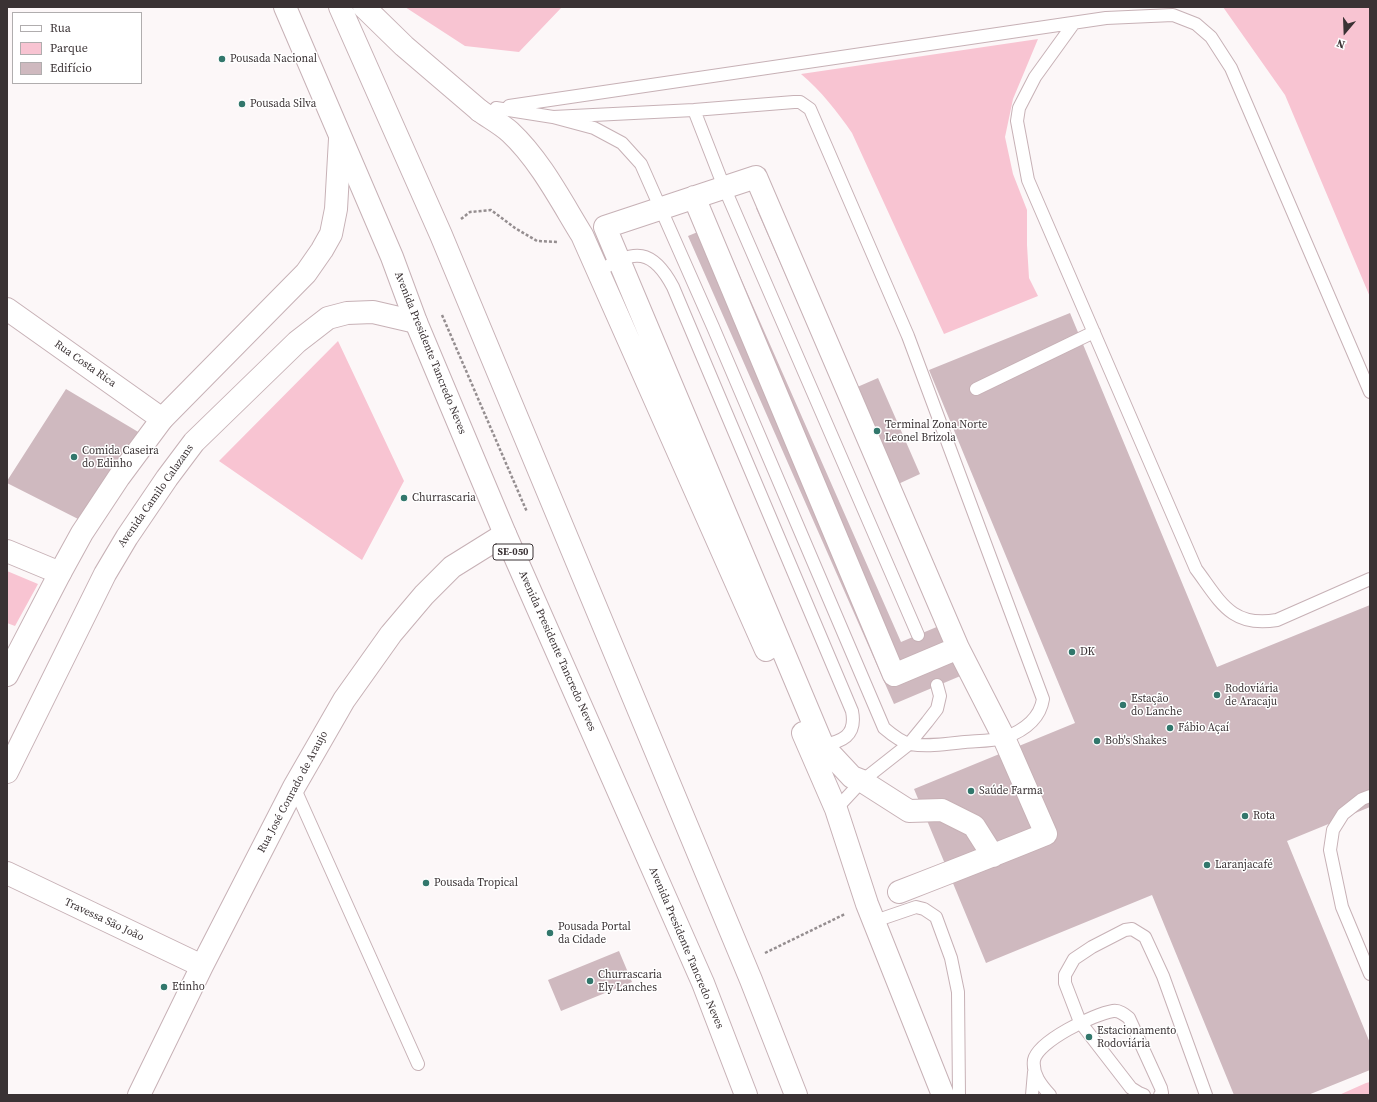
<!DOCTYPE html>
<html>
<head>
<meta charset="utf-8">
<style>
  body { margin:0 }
  #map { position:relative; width:1377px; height:1102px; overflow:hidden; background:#fcf7f8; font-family:"Source Serif 4",serif }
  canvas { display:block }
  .frame { position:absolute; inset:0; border:8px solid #3a3234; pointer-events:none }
  .legend { position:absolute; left:12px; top:12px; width:130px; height:72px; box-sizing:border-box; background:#fff; border:1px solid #b0adae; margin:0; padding:5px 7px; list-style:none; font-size:12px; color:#3a3234 }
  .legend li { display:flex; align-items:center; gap:8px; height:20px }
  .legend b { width:20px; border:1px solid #b0adae }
  .north { position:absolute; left:1325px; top:12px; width:40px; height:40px; -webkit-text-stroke:3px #fff; paint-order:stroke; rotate:199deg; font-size:11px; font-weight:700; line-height:16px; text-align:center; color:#3a3234 }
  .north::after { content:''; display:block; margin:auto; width:14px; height:18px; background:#3a3234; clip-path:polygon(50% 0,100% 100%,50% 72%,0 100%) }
</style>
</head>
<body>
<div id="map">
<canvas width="1377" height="1102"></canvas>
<div class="frame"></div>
<ul class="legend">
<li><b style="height:5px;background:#fff"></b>Rua</li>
<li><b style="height:11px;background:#f8c4d2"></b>Parque</li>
<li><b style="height:11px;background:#cfb9bf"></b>Edifício</li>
</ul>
<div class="north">N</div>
</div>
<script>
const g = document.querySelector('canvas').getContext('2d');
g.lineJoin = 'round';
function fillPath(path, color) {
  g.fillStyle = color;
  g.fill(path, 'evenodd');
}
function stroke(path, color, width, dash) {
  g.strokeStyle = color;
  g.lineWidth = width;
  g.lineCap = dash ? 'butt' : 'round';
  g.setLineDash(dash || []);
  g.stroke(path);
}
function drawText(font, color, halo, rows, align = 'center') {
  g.font = font + ' "Source Serif 4",serif';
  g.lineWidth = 3;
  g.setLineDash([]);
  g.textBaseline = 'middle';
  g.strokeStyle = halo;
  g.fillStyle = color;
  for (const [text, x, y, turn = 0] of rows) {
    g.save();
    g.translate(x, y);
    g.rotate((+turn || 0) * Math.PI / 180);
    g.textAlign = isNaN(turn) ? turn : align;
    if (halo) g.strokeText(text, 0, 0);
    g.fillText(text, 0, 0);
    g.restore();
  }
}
const green = new Path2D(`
  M405,7H562L519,52L465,46Z
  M1223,7H1370V297L1285,95Z
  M1038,39L1013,99L1005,137L1013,174L1027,210V245L1029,278L1038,296L944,334L852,133C837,111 821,91 801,74Z
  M338,341L404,481L362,560L219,461Z
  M7,571L38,584L15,626L7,623Z
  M1370,1082V1095H1339L1366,1083Z`);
const building = new Path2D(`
  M773,201L855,388L878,378L920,474L896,485L977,669L894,704L688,236L717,224L901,642L939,626L756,208Z
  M1070,313L1217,667L1370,605V807L1287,841L1370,1043V1070L1308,1095H1234L1152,895L986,963L914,789L1075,723L929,370Z
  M66,389L140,433L86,523L7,483V481Z
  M619,951L632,982L561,1011L548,980Z`);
const path = new Path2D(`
  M461,219L470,212L491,210L515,228L537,241L557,242
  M442,315L527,512
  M765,953L845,914`);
const lane = new Path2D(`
  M1074,23L1035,77L1019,108L1017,121L1028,180L1196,569C1220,601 1231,628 1277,620L1370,579
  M509,106L1106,18L1173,15L1196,24L1211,37L1231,68L1370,392
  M496,108L553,117L594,128L622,143L641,164L713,327L884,728C891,734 901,742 910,744C928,747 947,744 965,742C977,741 993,741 1004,738C1023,731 1040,719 1043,699L908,336L810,109L800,102H794L694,110L553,117
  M694,110L724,187L918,635
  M600,271C634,248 653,249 673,287L852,711C857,736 842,742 820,746
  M976,389L1094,332
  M294,787L418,1064
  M1370,796L1362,799L1343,814L1333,830L1330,850L1342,907L1370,974
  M836,809L862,781L909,744L927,722L937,709L940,696L937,685
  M875,921L916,907L924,909L936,917L951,958L958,992L959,1095
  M1032,1095L1034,1072
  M1050,1095C1041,1085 1032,1074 1034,1060C1038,1041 1094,1014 1113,1011C1119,1010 1124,1014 1129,1018L1161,1088L1162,1093L1160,1095
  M1144,1095L1139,1093L1131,1088L1080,1022L1065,983V975L1074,959L1092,947L1125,930L1132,929L1145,937L1163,976L1206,1095`);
const street = new Path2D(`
  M480,111C490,118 501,124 510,132C540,160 561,201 582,235L766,650
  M694,197L894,675L958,648
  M7,309L162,419
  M7,551L60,573
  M803,733L836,809L867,904L943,1095
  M7,873L202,966
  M899,892C948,873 997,854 1046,834L1004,738L958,648L756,177L605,227L823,746L852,777L862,781L909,811L942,810L974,826L993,856
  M139,1095L202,966L294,787L344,700L391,634L424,595L452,567L505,534`);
const secondary = new Path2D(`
  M7,675L60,573L82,533L119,477L162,419L306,273L322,250L331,234L336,209L340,139
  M7,772L105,574L127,537L167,478L194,442L297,342L328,318L347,313L373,312L416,322`);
const primary = new Path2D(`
  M285,7L392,257L416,322L505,534L703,983L746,1095
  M340,7L441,235L751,980L796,1095
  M364,7L404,46L480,111`);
const markers = [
  [222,59,4,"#32776c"],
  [242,104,4,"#32776c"],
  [877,431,4,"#32776c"],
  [74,457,4,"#32776c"],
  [404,498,4,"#32776c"],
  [1072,652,4,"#32776c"],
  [1217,695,4,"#32776c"],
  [1123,705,4,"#32776c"],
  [1170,728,4,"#32776c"],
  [1097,741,4,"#32776c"],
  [971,791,4,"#32776c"],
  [1245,816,4,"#32776c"],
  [1207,865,4,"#32776c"],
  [426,883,4,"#32776c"],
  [550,933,4,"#32776c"],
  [590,981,4,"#32776c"],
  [164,987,4,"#32776c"],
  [1089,1037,4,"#32776c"]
];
const shields = [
  [513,552,40]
];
const shieldNames = [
  ["SE-050",513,552]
];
const poiNames = [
  ["Pousada Nacional",230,59],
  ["Pousada Silva",250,104],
  ["Terminal Zona Norte",885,425],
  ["Leonel Brizola",885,438],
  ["Comida Caseira",82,451],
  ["do Edinho",82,464],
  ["Churrascaria",412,498],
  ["DK",1080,652],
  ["Rodoviária",1225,689],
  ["de Aracaju",1225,702],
  ["Estação",1131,699],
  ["do Lanche",1131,712],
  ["Fábio Açaí",1178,728],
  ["Bob's Shakes",1105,741],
  ["Saúde Farma",979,791],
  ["Rota",1253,816],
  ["Laranjacafé",1215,865],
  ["Pousada Tropical",434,883],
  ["Pousada Portal",558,927],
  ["da Cidade",558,940],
  ["Churrascaria",598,975],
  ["Ely Lanches",598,988],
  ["Etinho",172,987],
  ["Estacionamento",1097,1031],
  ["Rodoviária",1097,1044]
];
const streetNames = [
  ["Avenida Presidente Tancredo Neves",430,353,68],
  ["Rua Costa Rica",85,364,35],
  ["Avenida Camilo Calazans",156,496,-55],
  ["Avenida Presidente Tancredo Neves",557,651,66],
  ["Rua José Conrado de Araujo",293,792,-62],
  ["Travessa São João",104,920,25],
  ["Avenida Presidente Tancredo Neves",686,948,67]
];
fillPath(green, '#f8c4d2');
fillPath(building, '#cfb9bf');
stroke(lane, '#c7b1b6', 14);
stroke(street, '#c7b1b6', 24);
stroke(secondary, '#c7b1b6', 24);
stroke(primary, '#c7b1b6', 24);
stroke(path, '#958e90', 2.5, [3, 2]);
stroke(lane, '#fff', 12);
stroke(street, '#fff', 22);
stroke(secondary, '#fff', 22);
stroke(primary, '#fff', 22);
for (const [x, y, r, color] of markers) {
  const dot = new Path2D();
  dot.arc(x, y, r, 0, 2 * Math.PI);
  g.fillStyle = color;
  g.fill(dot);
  stroke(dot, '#fff', 1.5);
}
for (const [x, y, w] of shields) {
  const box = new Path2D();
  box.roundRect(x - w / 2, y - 8, w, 16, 3);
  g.fillStyle = '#fff';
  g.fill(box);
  stroke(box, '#3a3234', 1);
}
drawText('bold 10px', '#3a3234', null, shieldNames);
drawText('11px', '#3a3234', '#fff', poiNames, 'left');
drawText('11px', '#3a3234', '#fff', streetNames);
</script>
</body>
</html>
